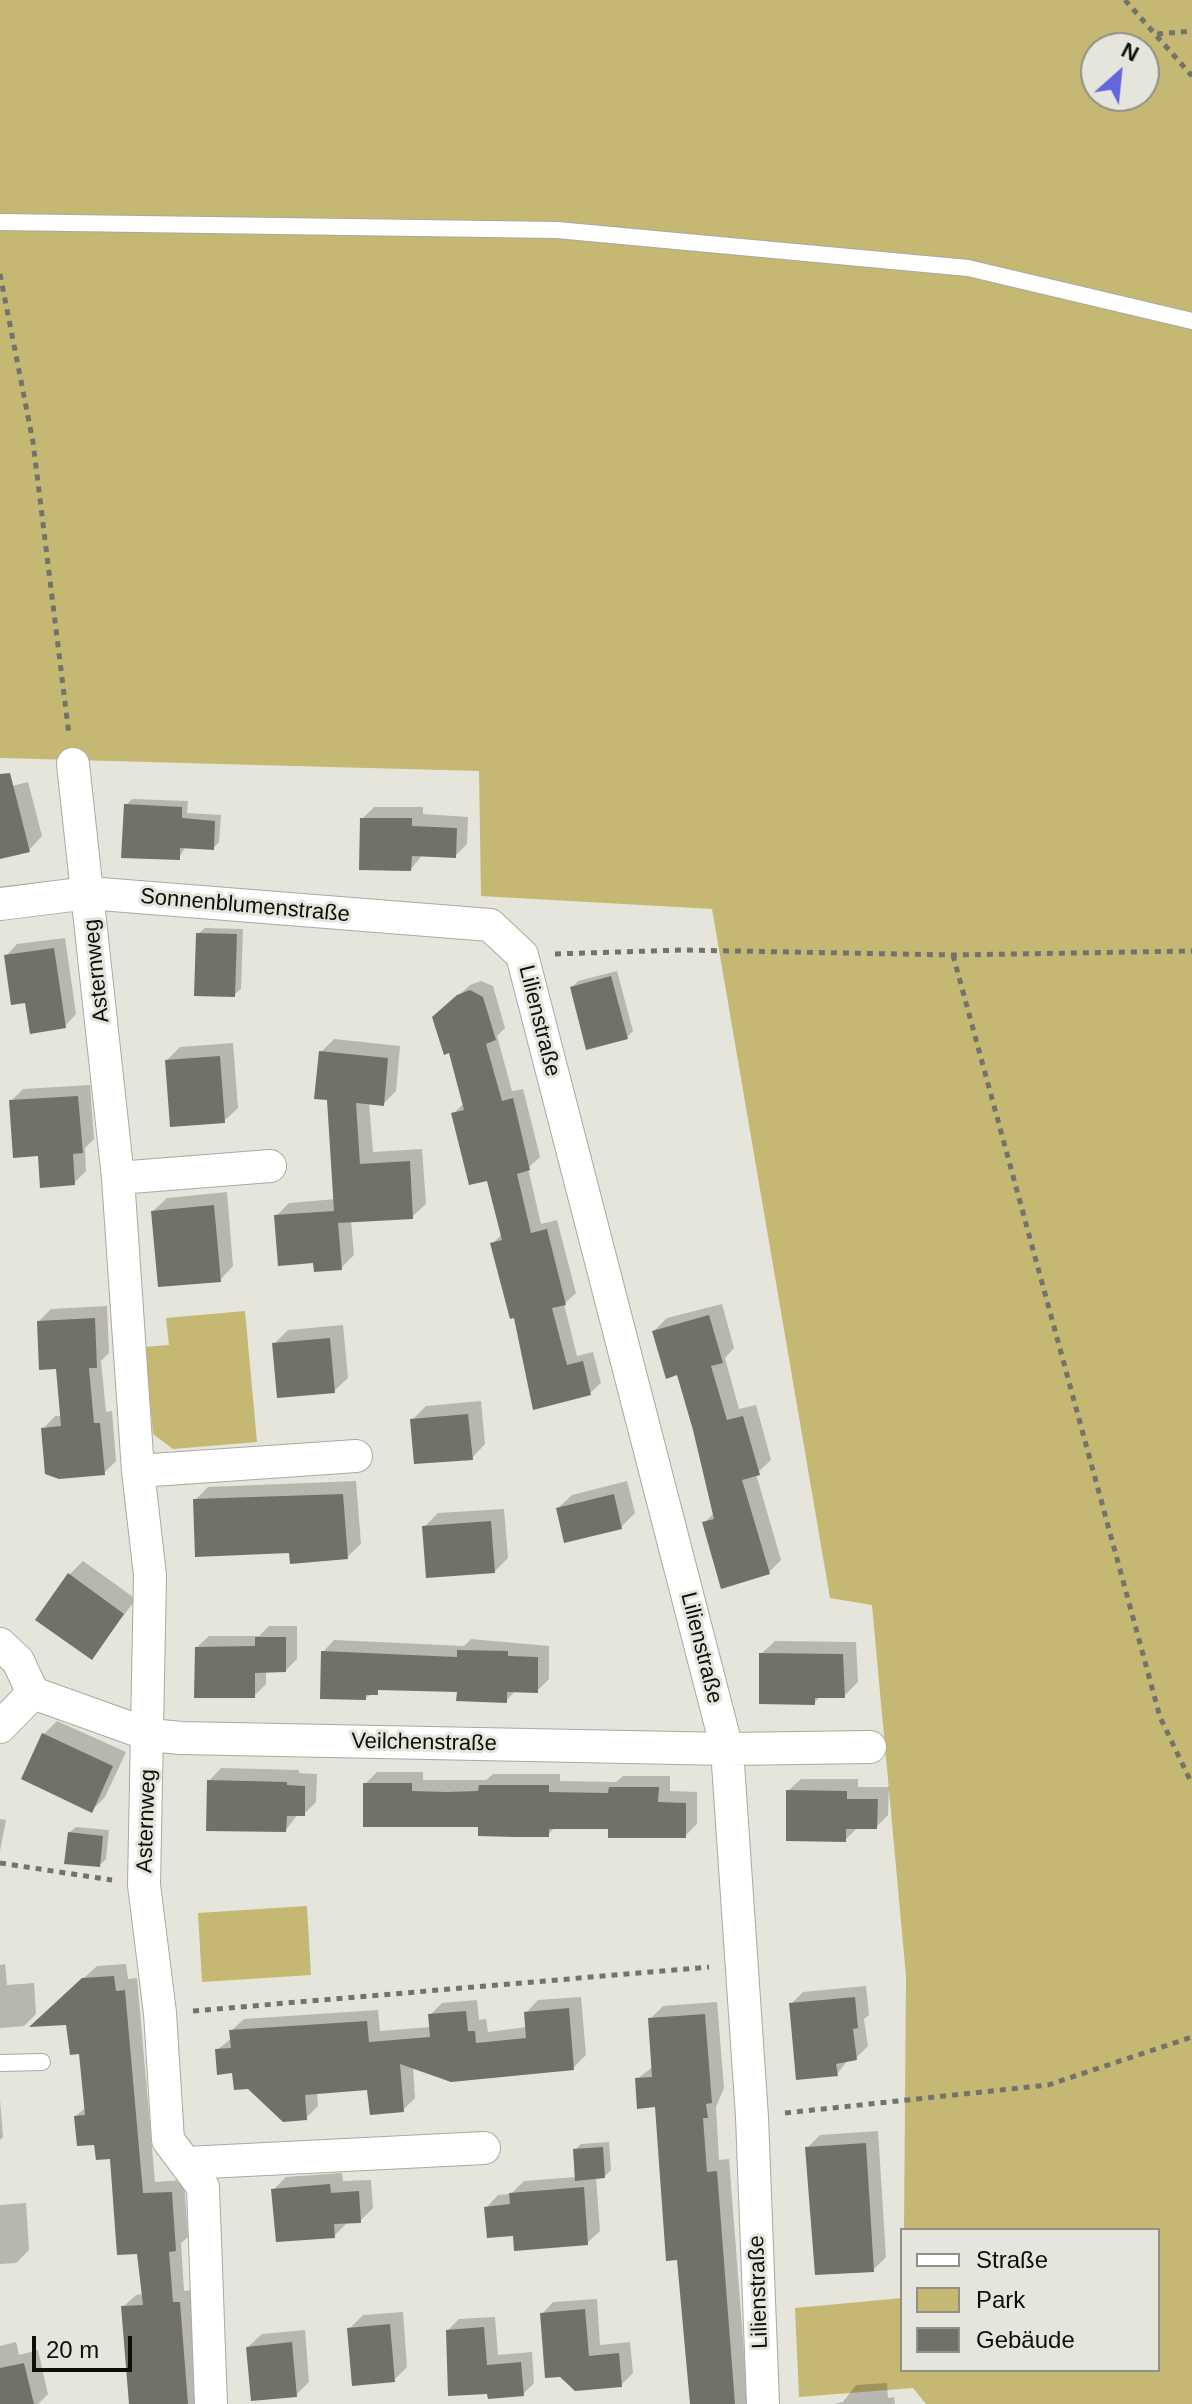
<!DOCTYPE html>
<html>
<head>
<meta charset="utf-8">
<style>
  body { margin:0 }
  #map { position:relative; width:1192px; height:2404px; overflow:hidden; background:#e6e5db; font-family:Helvetica,sans-serif }
  canvas { display:block }
  .legend { position:absolute; left:900px; top:2228px; width:260px; height:144px; box-sizing:border-box; background:#e6e5db; border:2px solid #908f88; margin:0; padding:10px 14px; list-style:none; font-size:24px; color:#0e0e0b }
  .legend li { display:flex; align-items:center; gap:16px; height:40px }
  .legend b { width:40px; border:2px solid #908f88 }
  .north { position:absolute; left:1080px; top:32px; width:80px; height:80px; box-sizing:border-box; background:#e6e5db; border:2px solid #908f88; border-radius:50%; rotate:27deg; font-size:22px; font-weight:700; line-height:32px; text-align:center; color:#0e0e0b }
  .north::after { content:''; display:block; margin:auto; width:28px; height:36px; background:#6565de; clip-path:polygon(50% 0,100% 100%,50% 72%,0 100%) }
  .scale { position:absolute; left:32px; top:2336px; width:100px; height:36px; box-sizing:border-box; border:4px solid #0e0e0b; border-top:0; padding-left:10px; font-size:24px; line-height:28px; white-space:nowrap; color:#0e0e0b; -webkit-text-stroke:6px #e6e5db; paint-order:stroke }
</style>
</head>
<body>
<div id="map">
<canvas width="1192" height="2404"></canvas>
<ul class="legend">
<li><b style="height:10px;background:#fff"></b>Straße</li>
<li><b style="height:22px;background:#c5b872"></b>Park</li>
<li><b style="height:22px;background:#727169"></b>Gebäude</li>
</ul>
<div class="north">N</div>
<div class="scale">20 m</div>
</div>
<script>
const g = document.querySelector('canvas').getContext('2d');
g.lineJoin = 'round';
function fillPath(path, color) {
  g.fillStyle = color;
  g.fill(path, 'evenodd');
}
function stroke(path, color, width, dash) {
  g.strokeStyle = color;
  g.lineWidth = width;
  g.lineCap = dash ? 'butt' : 'round';
  g.setLineDash(dash || []);
  g.stroke(path);
}
function drawText(font, color, halo, rows, align = 'center') {
  g.font = font + ' Helvetica,sans-serif';
  g.lineWidth = 6;
  g.setLineDash([]);
  g.textBaseline = 'middle';
  g.strokeStyle = halo;
  g.fillStyle = color;
  for (const [text, x, y, turn = 0] of rows) {
    g.save();
    g.translate(x, y);
    g.rotate((+turn || 0) * Math.PI / 180);
    g.textAlign = isNaN(turn) ? turn : align;
    if (halo) g.strokeText(text, 0, 0);
    g.fillText(text, 0, 0);
    g.restore();
  }
}
const green = new Path2D(`
  M0,0H1192V2404H926L913,2388L799,2397L795,2308L902,2298V2370H1158V2230H904L906,1976L872,1605L830,1598L712,909L481,896L479,771L0,758ZM1096,48H1144V96H1096Z
  M245,1311L257,1442L173,1449L153,1434L145,1347L169,1345L166,1318Z
  M307,1906L311,1975L202,1982L198,1913Z`);
const shadow = new Path2D(`
  M28,782L42,836L29,850L0,857V789Z
  M132,799L188,801L187,813L221,815L219,842L213,848L186,846L179,858L126,805Z
  M374,807H423V814L468,817L467,844L455,856L423,854L411,869L362,819Z
  M205,928L243,929L241,989L234,995L198,934Z
  M65,938L76,1014L65,1026L6,956L17,944Z
  M617,971L633,1031L627,1037L572,987L578,981Z
  M481,981L493,986L505,1028L497,1036L512,1091L523,1089L540,1157L528,1168L541,1224L557,1220L576,1293L564,1304L577,1356L593,1352L601,1383L590,1393L515,1315L492,1244L502,1234L488,1179L453,1114L464,1103L446,1007L470,985Z
  M334,1039L400,1046L396,1091L383,1104L369,1102L373,1152L422,1149L426,1204L412,1217L351,1220L354,1255L341,1268L315,1261L276,1216L289,1203L336,1199L329,1098L321,1052Z
  M233,1043L238,1108L224,1121L167,1060L180,1047Z
  M90,1085L94,1139L85,1148L86,1171L74,1183L40,1154L11,1101L23,1089Z
  M227,1192L233,1266L220,1280L153,1211L167,1198Z
  M722,1304L734,1348L725,1358L739,1409L756,1405L771,1460L756,1474L781,1560L768,1573L704,1523L715,1512L679,1373L654,1331L667,1318Z
  M107,1306L109,1353L101,1361L106,1412L112,1411L116,1461L104,1473L43,1429L55,1416H62L58,1367L39,1321L51,1309Z
  M343,1325L348,1378L334,1391L274,1344L288,1330Z
  M481,1401L485,1444L472,1458L412,1420L426,1406Z
  M356,1481L361,1544L347,1557L291,1551L195,1500L208,1487Z
  M627,1481L635,1513L621,1527L558,1508L572,1495Z
  M504,1509L508,1558L495,1571L424,1527L438,1513Z
  M83,1561L136,1599L92,1657L69,1575Z
  M269,1626H297V1659L286,1670L266,1671V1684L254,1696L197,1647L209,1636H259Z
  M471,1639L549,1646V1679L537,1691L516,1690L506,1701L459,1690L382,1688L365,1698L323,1652L334,1640L464,1646Z
  M775,1641L856,1642L858,1682L844,1696H821L814,1703L761,1654Z
  M57,1721L126,1752L105,1797L92,1810L44,1734Z
  M221,1768L299,1770V1773L317,1774L316,1802L304,1814H298L286,1830L209,1781Z
  M377,1772H423V1780H486L493,1774H560V1781L616,1782L623,1776H670V1791L697,1792V1824L685,1836L610,1827H555L548,1835L480,1825L365,1784Z
  M801,1779H858V1787H889L888,1815L876,1827L857,1828L845,1840L788,1791Z
  M0,1819L6,1820L0,1851Z
  M76,1827L109,1830L106,1859L100,1865L69,1833Z
  M5,1964L7,1985L34,1983L36,2014L24,2026L0,2028V1965Z
  M126,1964L128,1979L137,1978L155,2182L184,2180L188,2237L181,2243L184,2291L192,2290L201,2404H135L123,2307L136,2295L144,2294L139,2252L111,2157L76,2116L86,2107L81,2052L67,2022L44,2015L97,1966Z
  M866,1986L869,2015L864,2019L868,2046L856,2058L848,2060L837,2074L791,2004L803,1992Z
  M581,1997L586,2055L573,2068L413,2066L415,2098L403,2110L369,2088L317,2092L318,2106L306,2118L234,2071L217,2050L232,2038L231,2031L244,2019L378,2010L380,2031L431,2027L430,2015L442,2003L477,2000L479,2020L486,2019L488,2032L527,2027L526,2013L538,2000Z
  M717,2002L724,2088L716,2107L719,2160L729,2159L748,2404H692L679,2258L656,2105L637,2079L654,2066L650,2019L663,2006Z
  M0,2099L3,2137L0,2140Z
  M878,2131L886,2257L873,2270L807,2148L820,2135Z
  M609,2142L611,2170L604,2177H596L600,2231L587,2243L515,2234L486,2208L498,2195L511,2194L524,2181L576,2177L575,2150L581,2144Z
  M342,2173L343,2181L371,2180L373,2208L360,2221L347,2223L334,2236L273,2190L286,2177Z
  M26,2203L29,2250L16,2263L0,2264V2205Z
  M597,2299L600,2345L630,2342L633,2373L621,2385L542,2314L553,2302Z
  M403,2312L407,2367L394,2380L349,2329L363,2315Z
  M495,2317L498,2355L532,2352L534,2383L523,2394L489,2392L448,2330L459,2319Z
  M305,2330L309,2382L296,2395L248,2347L262,2334Z
  M16,2342L19,2355L38,2350L48,2394L38,2404H0V2346Z
  M887,2383L888,2398L894,2397L895,2404H834L843,2402L856,2385Z`);
const building = new Path2D(`
  M10,773L30,852L0,859V774Z
  M124,804L182,807V818L215,821L214,850L180,848V860L121,858Z
  M360,818H412V826L457,828L456,858L412,856L411,871L359,870Z
  M196,933L237,934L235,997L194,996Z
  M54,948L66,1028L30,1034L25,1003L11,1005L4,955Z
  M611,976L628,1039L586,1050L570,987Z
  M470,990L483,997L496,1040L486,1044L502,1101L513,1098L530,1170L517,1174L531,1233L547,1229L566,1305L552,1308L567,1365L583,1361L591,1395L533,1410L514,1318L510,1319L490,1243L502,1240L487,1181L469,1185L451,1113L464,1110L449,1053L444,1055L432,1017L457,995Z
  M319,1051L388,1058L384,1106L356,1103L360,1164L410,1161L413,1219L338,1223L342,1270L314,1272L313,1263L278,1266L274,1215L334,1211L327,1100L314,1099Z
  M220,1056L225,1123L170,1127L165,1060Z
  M78,1096L83,1153L73,1154L75,1185L40,1188L38,1156L13,1158L9,1100Z
  M214,1205L221,1282L158,1287L151,1211Z
  M709,1315L723,1363L711,1366L727,1420L743,1416L760,1475L742,1480L770,1574L721,1589L702,1522L714,1519L693,1430L677,1375L666,1379L652,1331Z
  M95,1318L97,1368H89L94,1423H100L105,1475L59,1479L45,1474L41,1428L61,1426L56,1369L39,1370L37,1321Z
  M330,1338L335,1393L277,1398L272,1343Z
  M468,1414L473,1460L414,1464L410,1419Z
  M343,1494L348,1559L290,1564L289,1553L195,1557L193,1499Z
  M614,1494L622,1529L564,1543L556,1508Z
  M491,1521L495,1573L426,1578L422,1526Z
  M68,1573L124,1614L92,1660L35,1620Z
  M255,1637H286V1672L255,1673V1698H194L195,1647L255,1646Z
  M457,1650L508,1651V1656L538,1657V1693L507,1692V1703L456,1701L457,1692L378,1690V1695H366V1700L320,1699L321,1651L457,1657Z
  M759,1653L843,1654L845,1698H815V1705L759,1704Z
  M42,1733L113,1766L92,1813L21,1779Z
  M207,1780L287,1782V1785L305,1786V1816H287L286,1832L206,1831Z
  M363,1783H412V1791L447,1792L478,1791L479,1785H549V1792L608,1793L609,1787H659L658,1802L686,1803V1838H608V1829H549V1837H514L478,1836V1827H363Z
  M786,1790L847,1791V1799H878L877,1829H846V1842L786,1841Z
  M68,1832L103,1836L100,1867L64,1864Z
  M114,1976L116,1991L125,1990L143,2193L172,2192L176,2251L169,2252L173,2302H180L188,2404H129L121,2306L143,2305L137,2254L117,2255L110,2159L96,2160L94,2145L77,2146L74,2116L85,2115L79,2054L70,2055L66,2025L29,2027L82,1978Z
  M855,1997L858,2028L853,2029L857,2060L836,2064L838,2076L796,2080L789,2003Z
  M569,2008L574,2070L451,2082L400,2064L404,2112L370,2115L367,2090L305,2095L307,2120L283,2122L248,2089L234,2090L232,2073L217,2075L215,2049L231,2048L229,2030L367,2021L369,2042L430,2037L428,2014L466,2011L468,2031H475L476,2043L526,2038L524,2012Z
  M705,2014L712,2103L706,2104L708,2118H703L707,2172L717,2171L735,2404H690L677,2260L666,2261L655,2107L637,2109L635,2078L652,2077L648,2018Z
  M866,2143L874,2272L815,2275L805,2147Z
  M603,2147L605,2178L575,2181L573,2149Z
  M330,2184L331,2193L359,2191L361,2223L334,2224L335,2238L276,2242L271,2189Z
  M584,2187L588,2245L514,2251L513,2236L487,2238L484,2207L510,2204L509,2193Z
  M585,2309L589,2356L619,2353L622,2387L575,2391L560,2377L545,2378L540,2313Z
  M390,2324L395,2382L352,2386L347,2328Z
  M484,2327L487,2365L521,2362L524,2396L488,2399L487,2394L448,2396L446,2330Z
  M292,2342L297,2397L251,2401L246,2347Z
  M24,2363L34,2404H0V2368Z`);
const path = new Path2D(`
  M1125,0L1192,76
  M1157,34L1192,31
  M0,274L33,442L69,735
  M555,954L681,950L953,955L1192,951
  M953,955L1160,1717L1192,1784
  M0,1863L112,1880
  M193,2011L709,1967
  M785,2113L1048,2085L1192,2037`);
const lane = new Path2D(`
  M0,222L557,230L968,268L1192,321
  M0,2063L42,2062`);
const street = new Path2D(`
  M73,764L118,1178L138,1471L150,1575L144,1885L160,2013L168,2140L203,2187L211,2404
  M0,904L88,893L490,925L522,955L727,1749L752,2117L763,2404
  M118,1178L270,1166
  M138,1471L356,1456
  M0,1644L18,1661L33,1693
  M0,1727L33,1693L150,1735L181,1738L727,1749L870,1747
  M187,2163L484,2148`);
const streetNames = [
  ["Sonnenblumenstraße",245,906,5],
  ["Asternweg",97,971,-96],
  ["Lilienstraße",539,1021,76],
  ["Lilienstraße",701,1648,76],
  ["Veilchenstraße",424,1743,1],
  ["Asternweg",147,1821,-88],
  ["Lilienstraße",759,2292,-92]
];
fillPath(green, '#c5b872');
fillPath(shadow, '#0003');
fillPath(building, '#727169');
stroke(lane, '#aaa8a0', 18);
stroke(street, '#aaa8a0', 34);
stroke(path, '#73736d', 5, [6, 6]);
stroke(lane, '#fff', 16);
stroke(street, '#fff', 32);
drawText('22px', '#0e0e0b', '#e6e5db', streetNames);
</script>
</body>
</html>
